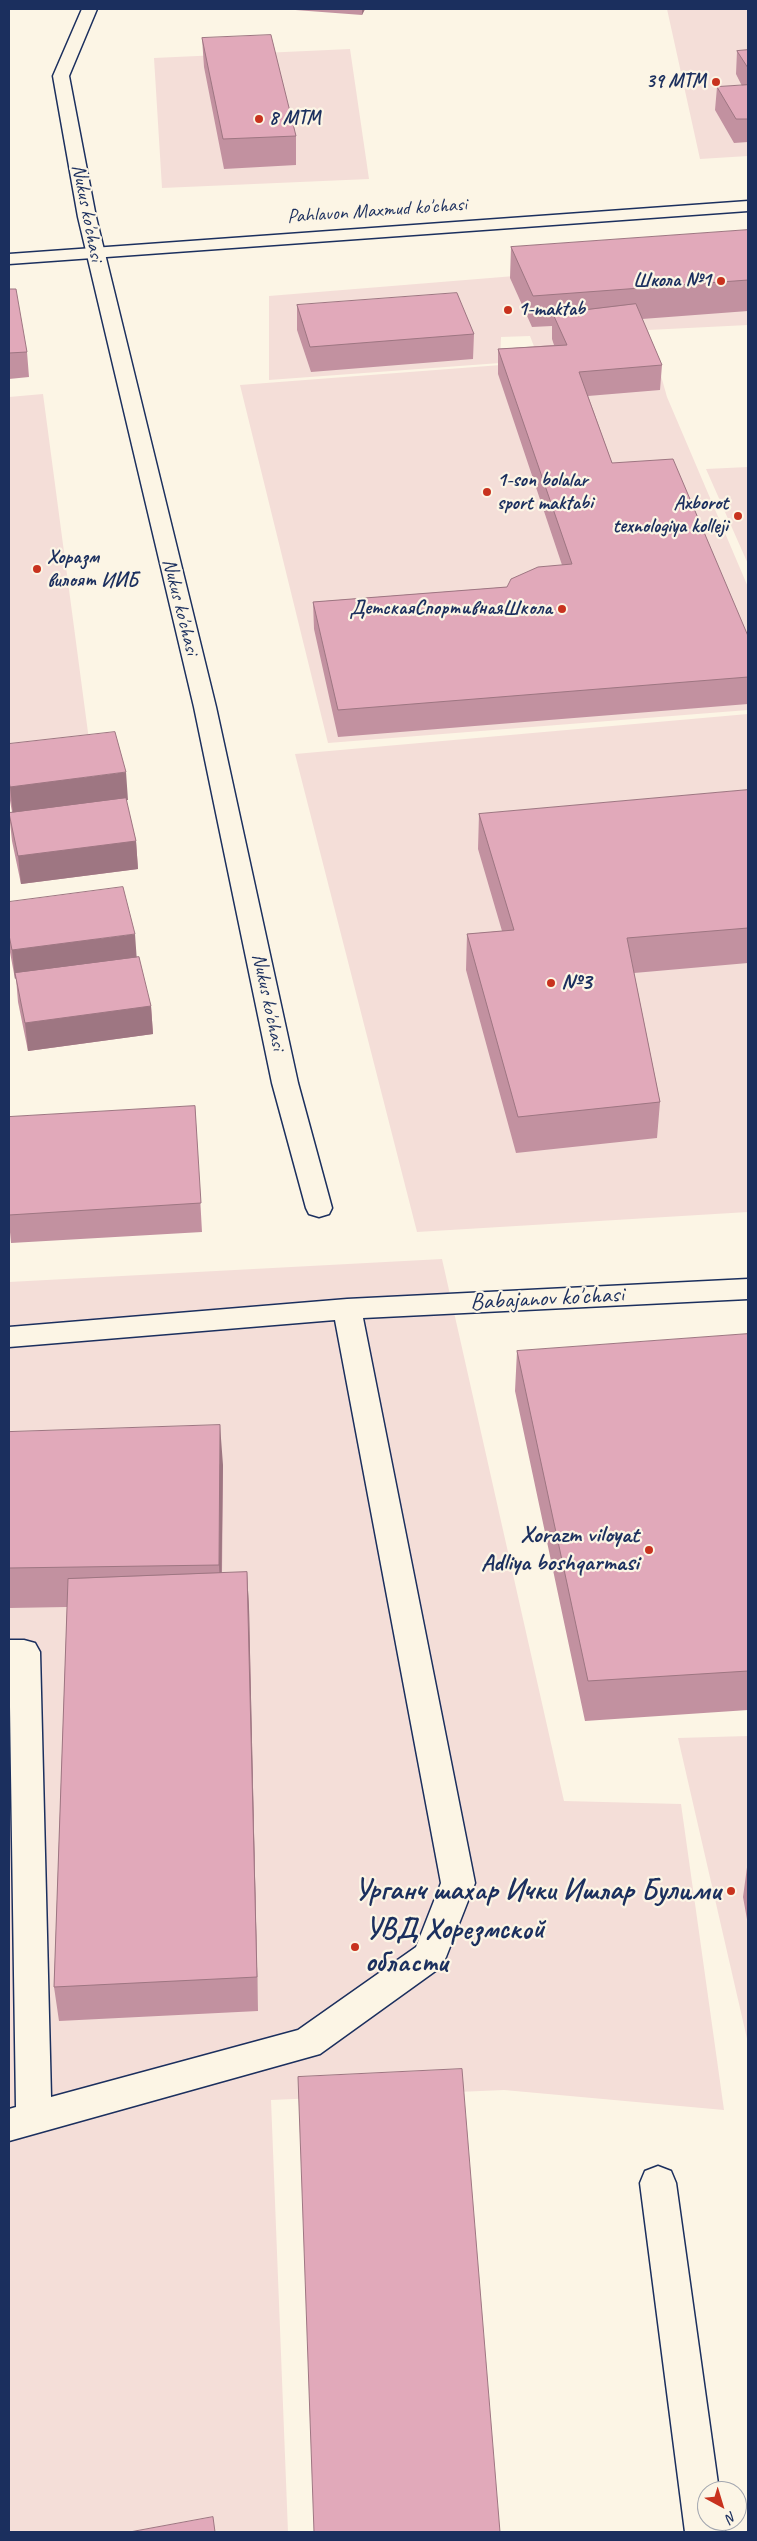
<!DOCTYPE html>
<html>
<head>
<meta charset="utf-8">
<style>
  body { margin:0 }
  #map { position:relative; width:757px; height:2541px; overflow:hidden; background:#fcf5e5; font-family:Caveat,sans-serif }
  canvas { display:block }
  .frame { position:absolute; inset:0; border:10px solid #1b2f5e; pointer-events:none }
  .north { position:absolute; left:697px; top:2481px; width:50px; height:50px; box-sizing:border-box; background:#fcf5e5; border:1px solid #a2a6af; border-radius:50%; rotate:141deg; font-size:14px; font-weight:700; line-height:20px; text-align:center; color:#1b2f5e }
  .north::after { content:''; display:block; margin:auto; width:18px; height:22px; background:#c8321e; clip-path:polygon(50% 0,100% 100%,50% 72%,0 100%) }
</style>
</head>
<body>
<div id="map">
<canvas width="757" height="2541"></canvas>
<div class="frame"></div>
<div class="north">N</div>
</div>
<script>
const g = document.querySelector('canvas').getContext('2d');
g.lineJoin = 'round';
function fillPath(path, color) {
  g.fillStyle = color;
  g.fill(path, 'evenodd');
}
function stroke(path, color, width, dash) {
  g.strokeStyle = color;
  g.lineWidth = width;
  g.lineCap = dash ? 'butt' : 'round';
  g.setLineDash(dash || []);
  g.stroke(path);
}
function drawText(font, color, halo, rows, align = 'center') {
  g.font = font + ' Caveat,sans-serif';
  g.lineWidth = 4.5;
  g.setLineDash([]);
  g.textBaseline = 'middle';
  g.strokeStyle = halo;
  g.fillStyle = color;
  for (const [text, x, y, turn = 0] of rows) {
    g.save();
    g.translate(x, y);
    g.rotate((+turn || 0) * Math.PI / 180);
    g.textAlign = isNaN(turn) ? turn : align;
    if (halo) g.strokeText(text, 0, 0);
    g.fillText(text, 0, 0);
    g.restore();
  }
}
const built = new Path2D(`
  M667,9H748V156L700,159Z
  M350,49L369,179L162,188L154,58Z
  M748,257V325L648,330L667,397L748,587V710L328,743L240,385L540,362L530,336L501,337L500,363L269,380V296Z
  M43,394L89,740L9,749V397Z
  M748,467V564L706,469Z
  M748,714V1212L417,1232L295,754Z
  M442,1259L564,1801L681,1804L724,2110L504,2090L271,2100L288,2532H9V1282Z
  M748,1736V2043L678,1738Z`);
const minor = new Path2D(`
  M82,9H97L69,76L96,217L216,707L298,1083L332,1208L329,1214L319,1217L309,1214L306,1208L272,1083L194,707L78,217L53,76Z
  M748,1279V1299L363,1318L475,1883L446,1957L441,1967L320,2054L9,2141V2109L16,2107L9,1640H24L35,1643L40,1652L51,2097L298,2030L416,1947L441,1883L335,1320L9,1347V1327L347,1299Z
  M658,2166L671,2171L676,2183L719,2491H707V2521H723L725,2532H685L640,2183L645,2171Z`);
const major = new Path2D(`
  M748,201V211L9,264V254Z`);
const wall = new Path2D(`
  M282,9H365L362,15Z
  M202,38L296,136V165L224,169L204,67Z
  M748,50V142L734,143L715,110L717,87L742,86L736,74L737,51Z
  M748,230V311L642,319L662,365L660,390L588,396L612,463L748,636V704L338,737L314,629L313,602L507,587L562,565L498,374V349L554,345L552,339V326L532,327L510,278L511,247Z
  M9,289L27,352L29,377L9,379Z
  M297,305L474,334L473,359L311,372L297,330Z
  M9,744L128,800H126L136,841L138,869L21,884L12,841L9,813L12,812L9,795Z
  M748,790V963L634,973L660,1102L657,1138L516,1153L466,970L467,934L502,931L478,849L479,814Z
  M9,902L137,957L151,1006L153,1034L28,1051L18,1002L16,978L15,979L9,947Z
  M195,1106L202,1232L11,1243L9,1221V1117Z
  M748,1334V1710L585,1721L515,1391L517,1351Z
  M9,1432L223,1465L222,1573L247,1572L249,1608L258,2011L59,2021L54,1987L67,1607L9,1608Z
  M748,1860V1925L743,1897Z`);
const shadedWall = new Path2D(`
  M362,9H365L362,15Z
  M126,772L128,800L13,814L10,787Z
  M136,841L138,869L21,884L18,856Z
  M135,934L137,962L15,973L16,978L15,979L12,950Z
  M151,1006L153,1034L28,1051L25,1023Z
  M220,1425L223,1465L221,1605L219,1565Z
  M247,1572L249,1608L258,2011L257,1977Z`);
const building = new Path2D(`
  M271,35L296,136L223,139L202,38Z
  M748,50V68L737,51Z
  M748,85V119H736L717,87Z
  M748,230V280L533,296L511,247Z
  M9,289H16L27,352L9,353Z
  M457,293L474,334L310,347L297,305Z
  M636,304L662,365L579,372L612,463L673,459L748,636V677L338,710L313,602L507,587L511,579L538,567L572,564L498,349L567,345L553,314Z
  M115,732L126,772L10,787L9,781V744Z
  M748,790V928L627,938L660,1102L518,1117L467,934L514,930L479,814Z
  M126,798L136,841L18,856L9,813Z
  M123,887L135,934L12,950L9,935V902Z
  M139,957L151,1006L25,1023L15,973Z
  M195,1106L201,1203L9,1215V1117Z
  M748,1334V1671L588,1681L517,1351Z
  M220,1425L219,1565L9,1568V1432Z
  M247,1572L257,1977L54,1987L68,1579Z
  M462,2069L500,2532H314L298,2077Z
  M213,2517L215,2532H130Z`);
const markers = [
  [716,82,5,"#c8321e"],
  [259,119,5,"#c8321e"],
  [721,281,5,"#c8321e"],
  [508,310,5,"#c8321e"],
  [487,492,5,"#c8321e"],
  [738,516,5,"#c8321e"],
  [37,569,5,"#c8321e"],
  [562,609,5,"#c8321e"],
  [551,983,5,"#c8321e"],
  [649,1550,5,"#c8321e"],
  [731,1891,5,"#c8321e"],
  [355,1947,5,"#c8321e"]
];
const farPoinames = [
  ["39 MTM",706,82],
  ["8 MTM",269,119,"left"],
  ["Школа №1",711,281],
  ["1-maktab",518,310,"left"],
  ["1-son bolalar",497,481,"left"],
  ["sport maktabi",497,504,"left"],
  ["Axborot",728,504],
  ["texnologiya kolleji",728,527],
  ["Хоразм",47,558,"left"],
  ["вилоят ИИБ",47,581,"left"],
  ["ДетскаяСпортивнаяШкола",552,609]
];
const farStreetnames = [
  ["Pahlavon Maxmud ko'chasi",377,211,-4],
  ["Nukus ko'chasi",87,213,79],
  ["Nukus ko'chasi",180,607,76],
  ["Nukus ko'chasi",268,1002,78]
];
const poiNames = [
  ["№3",561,983],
  ["Xorazm viloyat",639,1536,"right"],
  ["Adliya boshqarmasi",639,1564,"right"]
];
const streetNames = [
  ["Babajanov ko'chasi",547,1299,-3]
];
const nearPoinames = [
  ["Урганч шахар Ички Ишлар Булими",721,1891],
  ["УВД Хорезмской",365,1930,"left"],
  ["области",365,1963,"left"]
];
fillPath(built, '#f4ded8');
stroke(minor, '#1b2f5e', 3);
stroke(major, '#1b2f5e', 3);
fillPath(minor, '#fcf5e5');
fillPath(major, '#fcf5e5');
fillPath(wall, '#c291a0');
fillPath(shadedWall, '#9e7682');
fillPath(building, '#e1a9ba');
stroke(building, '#9e7682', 1);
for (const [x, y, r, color] of markers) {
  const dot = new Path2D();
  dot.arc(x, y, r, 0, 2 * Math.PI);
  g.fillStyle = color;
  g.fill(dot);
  stroke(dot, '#fcf5e5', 2);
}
drawText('bold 20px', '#1b2f5e', '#fcf5e5', farPoinames, 'right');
drawText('20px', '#1b2f5e', '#fcf5e5', farStreetnames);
drawText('bold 24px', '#1b2f5e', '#fcf5e5', poiNames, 'left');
drawText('24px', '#1b2f5e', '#fcf5e5', streetNames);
drawText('bold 29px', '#1b2f5e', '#fcf5e5', nearPoinames, 'right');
</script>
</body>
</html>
